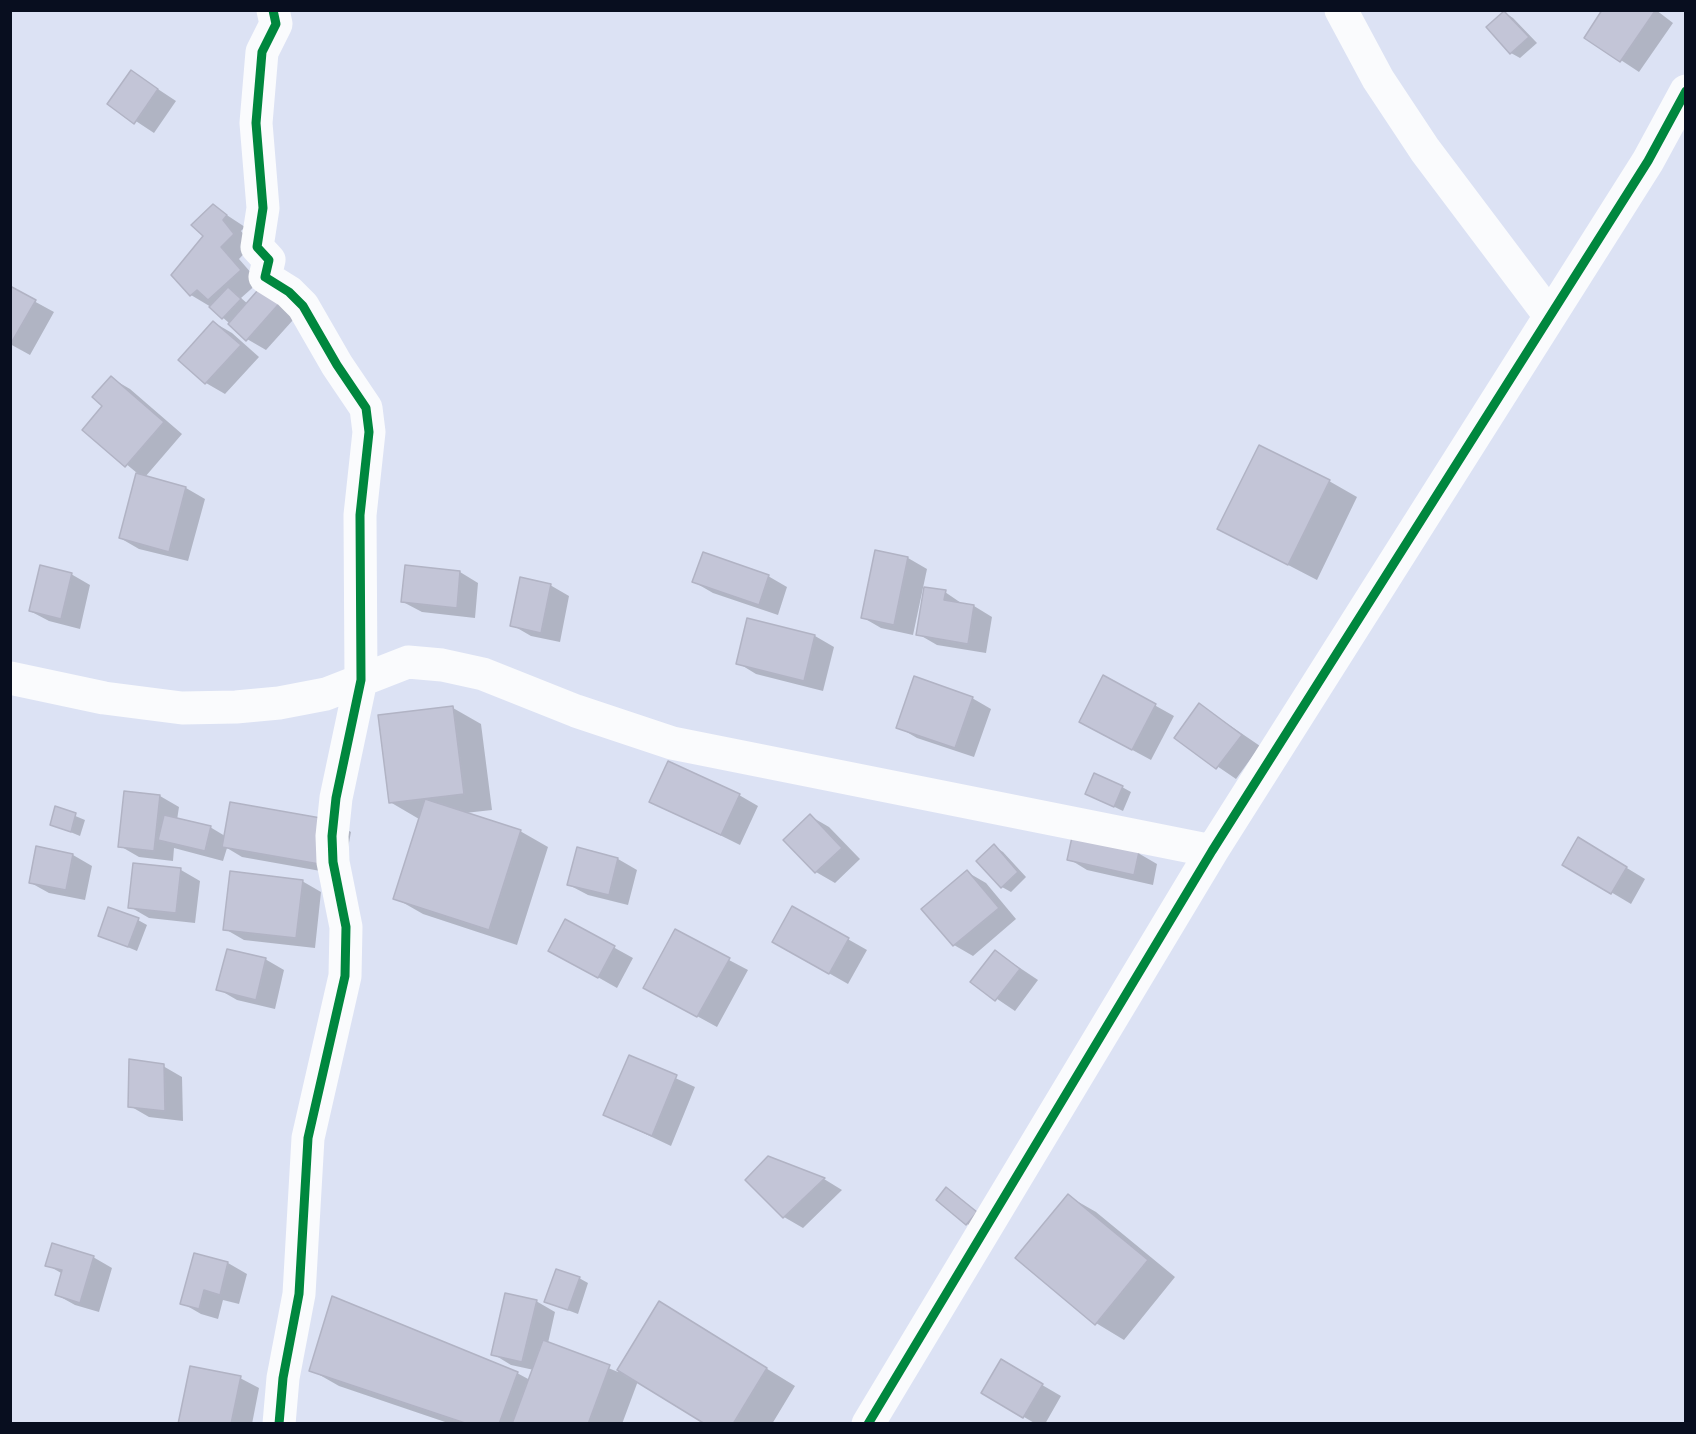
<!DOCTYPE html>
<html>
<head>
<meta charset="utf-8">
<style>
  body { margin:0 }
  #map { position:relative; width:1696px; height:1434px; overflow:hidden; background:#dce2f4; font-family:"DejaVu Sans",sans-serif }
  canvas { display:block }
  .frame { position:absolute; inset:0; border:12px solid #080e1f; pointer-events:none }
</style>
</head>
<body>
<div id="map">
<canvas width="1696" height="1434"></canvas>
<div class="frame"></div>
</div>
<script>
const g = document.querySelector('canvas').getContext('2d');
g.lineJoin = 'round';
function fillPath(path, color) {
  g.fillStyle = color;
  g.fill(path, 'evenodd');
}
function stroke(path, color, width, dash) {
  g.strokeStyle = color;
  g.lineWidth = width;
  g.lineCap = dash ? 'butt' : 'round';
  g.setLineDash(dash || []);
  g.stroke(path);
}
const shadow = new Path2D(`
  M1604,10H1656L1673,23L1639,72L1586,37Z
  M1504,12L1513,18L1537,43L1520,58L1511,53L1488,27Z
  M132,72L176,101L154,133L110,104Z
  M213,206L245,227L241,231L252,245L239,259L259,282L241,298L248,304L284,295L302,310L266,350L247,339L211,307L191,295Z
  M10,288L54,312L30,355L10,344Z
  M213,322L232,333L259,357L225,394L206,383L180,360Z
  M111,378L130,389L182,434L145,477L186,488L205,499L188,561L139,549L120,538L137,473L84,429L104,406Z
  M1329,481L1357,497L1317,580L1219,529Z
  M877,551L908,558L927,569L913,635L881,628L862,617Z
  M460,572L478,583L475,618L422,612L403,602Z
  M71,574L90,585L80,629L49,621L30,611Z
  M768,576L787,587L778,615L713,593L694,582Z
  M550,585L569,596L560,642L531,636L512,625Z
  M945,592L964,605L974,606L992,617L986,653L937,645L918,634Z
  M815,636L834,647L823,691L756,674L738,663Z
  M1104,677L1174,716L1151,760L1099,732Z
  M972,698L991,709L974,757L917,738L898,727Z
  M1200,705L1260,746L1236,779L1176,738Z
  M453,708L481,724L492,810L465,813L520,831L548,847L517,945L423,914L395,898L419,819L390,802Z
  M1122,787L1131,792L1123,811L1096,798Z
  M739,795L758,806L740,845L651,801Z
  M160,796L179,807L177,820L210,827L225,836L332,821L351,832L343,875L242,857L227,848L223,861L174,848L173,861L139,857L120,846Z
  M56,808L85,820L80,836L51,824Z
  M810,816L829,827L860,859L835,883L816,872L785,840Z
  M1579,839L1645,879L1631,904L1564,864Z
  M994,846L1003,852L1026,877L1011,892L1002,887Z
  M578,849L618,859L637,870L628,905L588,895L569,885Z
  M1138,853L1157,864L1153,885L1087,870L1069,859Z
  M73,855L92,866L85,900L49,893L31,883Z
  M134,864L181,870L200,881L195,923L149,918L130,907Z
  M967,872L986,883L1016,919L973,956L954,945Z
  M302,881L321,892L315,948L244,940L225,929Z
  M793,908L867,950L848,984L774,942Z
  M138,920L147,925L137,951L99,935Z
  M566,921L633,958L617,988L550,950Z
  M996,952L1038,980L1015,1011L972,982Z
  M265,959L284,970L275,1009L237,1000L218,989Z
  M729,960L748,970L717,1027L664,998Z
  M629,1057L695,1087L671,1146L605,1115Z
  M163,1066L182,1077L183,1121L149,1117L130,1106Z
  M768,1157L824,1179L842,1190L803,1228L784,1217L747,1180Z
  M947,1189L985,1218L976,1229L967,1224Z
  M1068,1196L1096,1212L1175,1277L1124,1340L1096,1323Z
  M195,1255L228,1263L247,1274L239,1304L223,1300L218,1319L201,1314L182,1303Z
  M93,1257L112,1268L99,1312L75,1305L57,1295L63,1274L47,1265Z
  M579,1278L588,1283L578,1314L546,1302Z
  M536,1301L555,1312L548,1343L618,1372L660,1303L795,1386L772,1424H707L638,1381L622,1424H451L339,1386L311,1370L517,1373L530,1380L534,1370L511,1365L493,1354Z
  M1001,1361L1061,1396L1045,1424H1036L983,1393Z
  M240,1378L259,1388L252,1424H180Z`);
const building = new Path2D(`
  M1602,10L1655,11L1620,62L1584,38Z
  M1504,11L1529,37L1510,54L1486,27Z
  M131,70L158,89L134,124L107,104Z
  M213,204L227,215L223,220L234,234L221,247L241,270L208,300L197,290L190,296L171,275L203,236L191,225Z
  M265,282L284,298L246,341L228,324Z
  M10,286L36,300L10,345Z
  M228,287L241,299L222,319L209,307Z
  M213,321L241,345L205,384L178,360Z
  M111,376L164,422L125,467L82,430L102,406L92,397Z
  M1259,445L1330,480L1288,565L1217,529Z
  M136,473L186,487L169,552L119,538Z
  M875,550L908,557L894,625L861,618Z
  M703,552L769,575L759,605L692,582Z
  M40,565L72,573L61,619L29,611Z
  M405,565L460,571L457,608L401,602Z
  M520,577L551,584L541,633L510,626Z
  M924,587L946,590L944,600L974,605L968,644L916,635Z
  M747,618L815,635L804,681L736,664Z
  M1103,675L1156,704L1132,750L1079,722Z
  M914,676L973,697L955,748L896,728Z
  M1199,703L1242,735L1216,769L1174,738Z
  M453,706L464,794L389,803L378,715Z
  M668,761L740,794L721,835L649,802Z
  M1094,773L1123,786L1114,807L1085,794Z
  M124,791L160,795L154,851L118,847Z
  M425,799L521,830L489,930L393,899Z
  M230,802L332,820L325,865L222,847Z
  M55,806L76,813L71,832L50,825Z
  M810,814L842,848L815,873L783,840Z
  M164,815L211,826L205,851L158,840Z
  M1072,837L1139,852L1134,875L1067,860Z
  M1578,837L1627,867L1611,894L1562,865Z
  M994,844L1018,872L1001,888L976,861Z
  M36,846L73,854L66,890L29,883Z
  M577,847L618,858L609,895L567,885Z
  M133,863L181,868L176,913L128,908Z
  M967,870L999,908L953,946L921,909Z
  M230,871L303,880L296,938L223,930Z
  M792,906L849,938L829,974L772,942Z
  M108,907L139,918L128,947L98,936Z
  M565,919L615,946L598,978L548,951Z
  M675,929L730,958L697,1017L643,988Z
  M227,949L266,958L256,1000L216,990Z
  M995,950L1020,969L995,1001L970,982Z
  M629,1055L677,1075L652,1136L603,1115Z
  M129,1059L164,1064L165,1111L128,1107Z
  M768,1156L825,1178L783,1218L745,1180Z
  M946,1187L977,1212L966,1225L936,1200Z
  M1068,1194L1148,1260L1095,1325L1015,1258Z
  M52,1243L94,1256L80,1303L55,1295L62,1270L45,1266Z
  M194,1253L228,1262L220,1295L204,1290L199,1309L180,1304Z
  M556,1269L580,1277L568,1310L544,1302Z
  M505,1293L537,1300L522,1362L491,1355Z
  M332,1296L518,1372L499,1424H468L309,1371Z
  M659,1301L767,1368L733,1424H705L617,1370Z
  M543,1340L610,1365L588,1424H512Z
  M1001,1359L1043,1384L1023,1418L981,1393Z
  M190,1366L241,1376L231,1424H178Z`);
const minor = new Path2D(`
  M273,10L276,24L262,52L256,123L263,208L257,247L269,260L265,277L289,292L303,306L337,365L366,408L369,432L360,515L361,680L336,798L332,836L333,862L346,927L345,976L308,1138L299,1294L283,1378L279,1424
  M1341,10L1378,79L1425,150L1550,316
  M10,678L104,698L182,708L236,707L279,703L326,694L408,662L442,665L483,674L576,711L672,743L1212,851
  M868,1424L1212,851L1648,161L1686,91`);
const cycleway = new Path2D(`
  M273,10L276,24L262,52L256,123L263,208L257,247L269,260L265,277L289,292L303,306L337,365L366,408L369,432L360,515L361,680L336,798L332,836L333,862L346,927L345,976L308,1138L299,1294L283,1378L279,1424
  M868,1424L1212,851L1648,161L1686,91`);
fillPath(shadow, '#0003');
fillPath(building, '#c3c5d7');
stroke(building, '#b1b3c4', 1.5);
stroke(minor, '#fafbfd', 33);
stroke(cycleway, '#00873e', 9);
</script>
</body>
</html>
